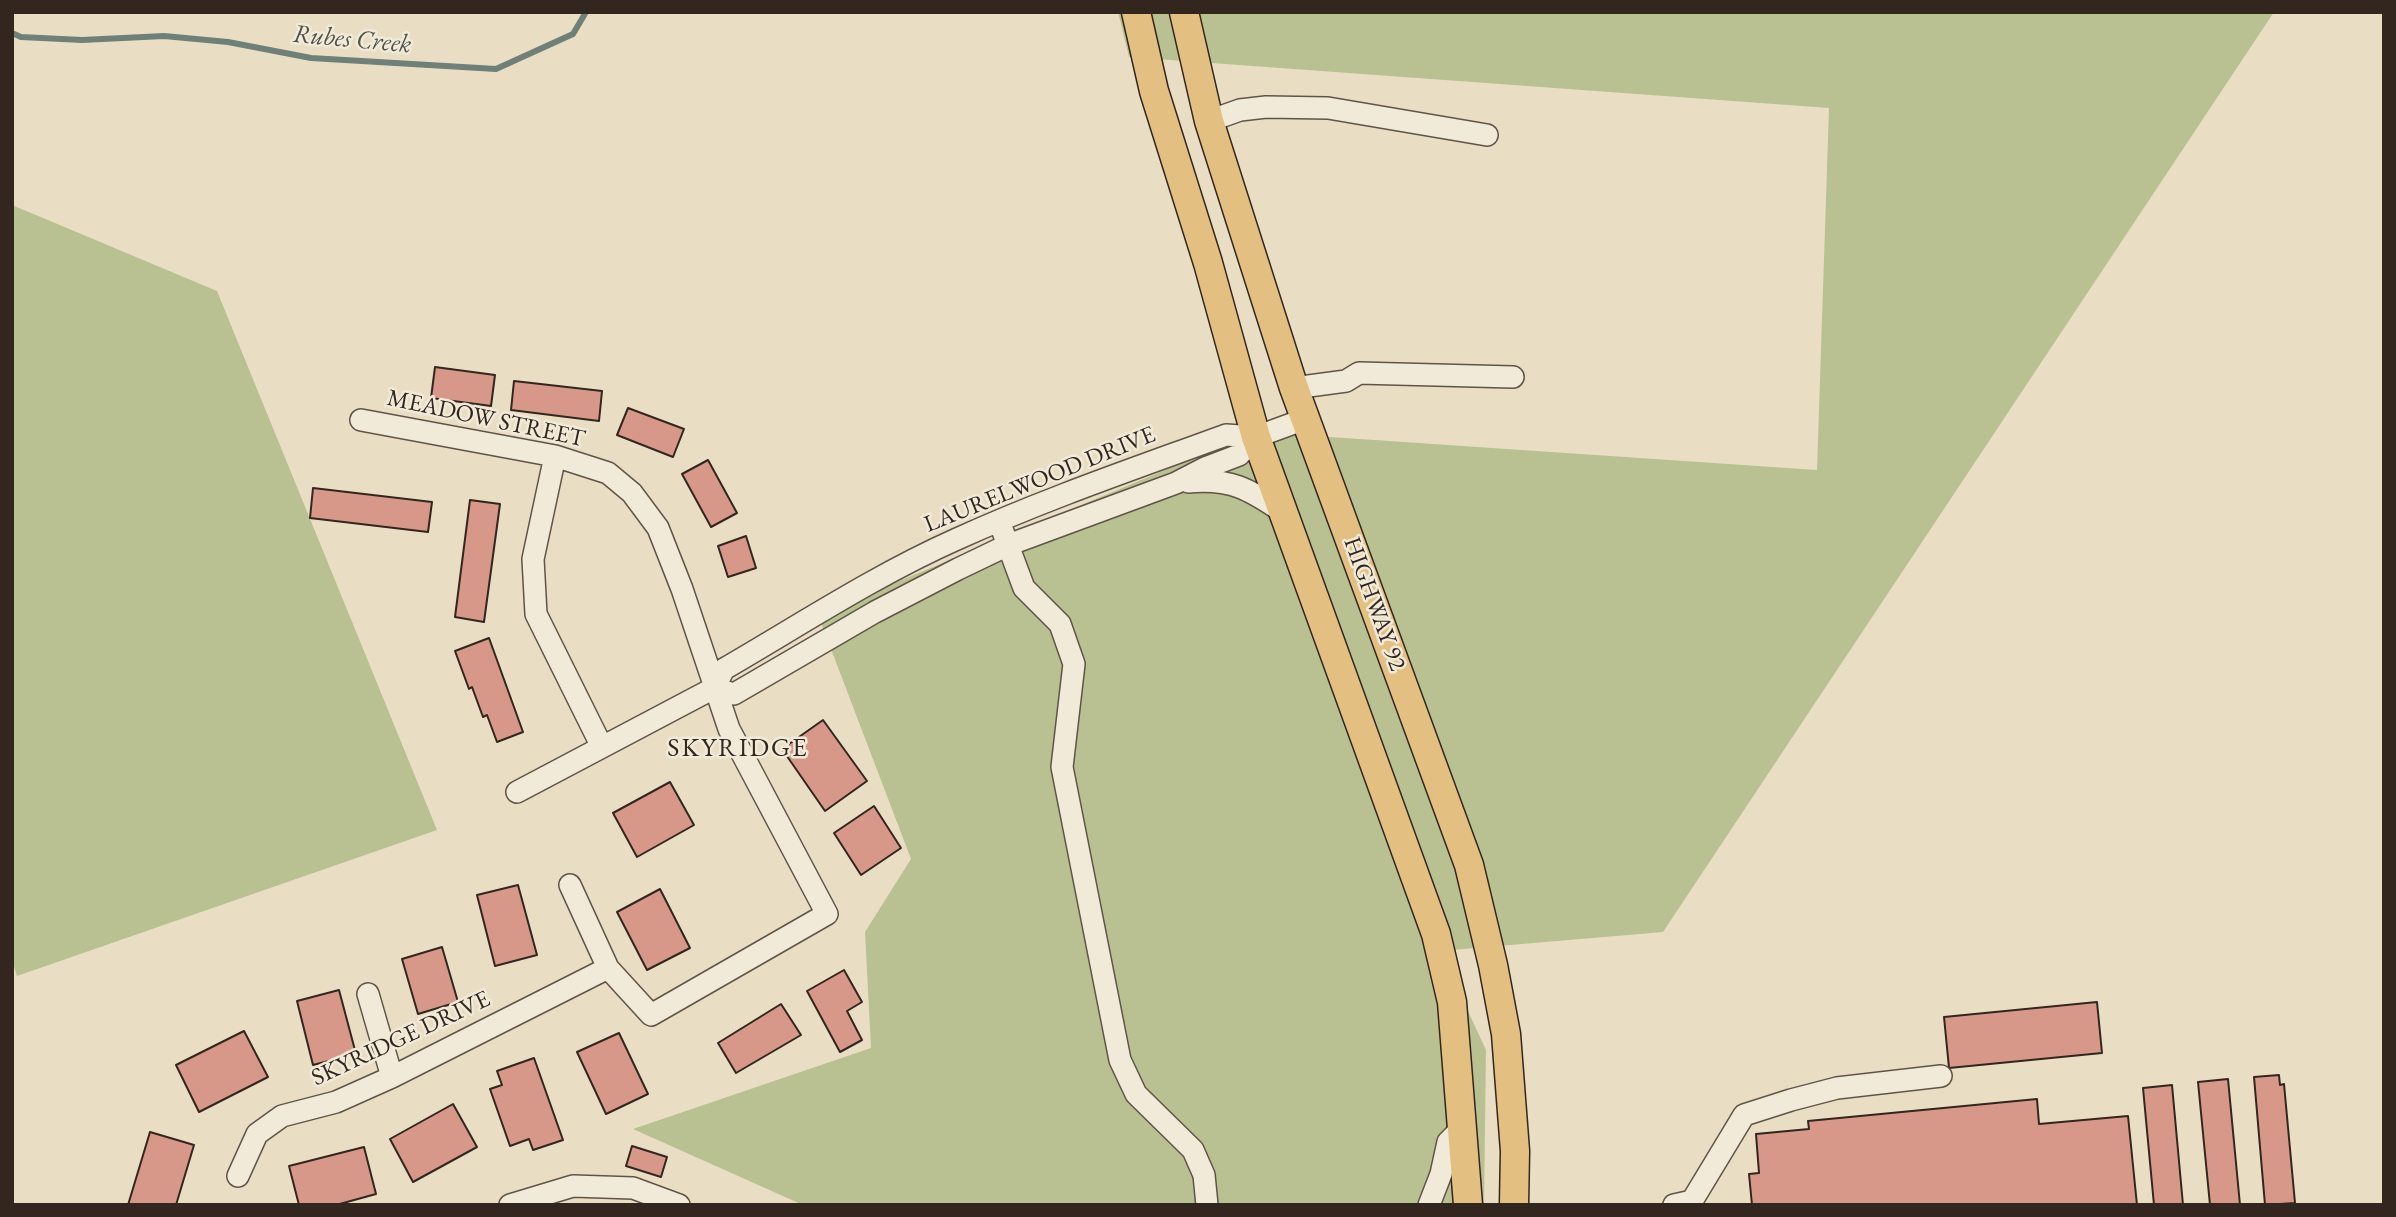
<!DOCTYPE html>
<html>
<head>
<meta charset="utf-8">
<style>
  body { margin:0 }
  #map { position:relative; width:2396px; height:1217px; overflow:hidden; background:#e9dec4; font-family:"EB Garamond",serif }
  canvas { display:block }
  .frame { position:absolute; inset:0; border:14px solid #32261f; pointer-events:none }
</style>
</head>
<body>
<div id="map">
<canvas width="2396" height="1217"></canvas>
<div class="frame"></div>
</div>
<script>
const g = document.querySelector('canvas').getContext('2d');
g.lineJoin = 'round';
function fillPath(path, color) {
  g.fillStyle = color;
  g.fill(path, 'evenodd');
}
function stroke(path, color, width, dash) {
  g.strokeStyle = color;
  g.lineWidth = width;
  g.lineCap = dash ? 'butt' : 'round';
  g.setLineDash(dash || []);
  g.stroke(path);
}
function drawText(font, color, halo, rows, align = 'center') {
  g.font = font + ' "EB Garamond",serif';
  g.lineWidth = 5;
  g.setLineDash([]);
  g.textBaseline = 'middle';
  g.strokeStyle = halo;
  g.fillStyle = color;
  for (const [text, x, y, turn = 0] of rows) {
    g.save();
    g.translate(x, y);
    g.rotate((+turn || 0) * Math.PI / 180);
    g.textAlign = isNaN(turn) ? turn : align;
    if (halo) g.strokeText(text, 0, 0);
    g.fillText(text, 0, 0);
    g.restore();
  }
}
const green = new Path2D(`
  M1118,12H2274L1663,932L1440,951L1486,1050L1484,1205H803L633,1129L871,1048L865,932L911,859L818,615L1256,432L1817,470L1829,108L1129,57Z
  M12,205L217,291L437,830L17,976L12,960Z`);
const stream = new Path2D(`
  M12,33L21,37L82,40L164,36L228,42L311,58L496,69L573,34L586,12`);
const building = new Path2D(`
  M435,367L495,375L491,406L431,398Z
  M514,381L602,391L599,421L511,410Z
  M628,408L684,429L673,457L617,435Z
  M708,460L737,513L711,527L682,474Z
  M313,488L432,502L428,532L310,518Z
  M470,500L500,504L484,622L455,617Z
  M746,536L756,568L728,577L718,546Z
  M489,638L523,732L497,742L487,715L483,717L472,687L469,689L455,651Z
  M823,720L867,781L825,811L782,749Z
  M670,782L694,825L637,857L613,813Z
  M874,806L901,848L861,875L834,833Z
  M518,885L537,955L495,966L477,895Z
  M660,889L690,948L647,970L617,912Z
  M442,947L458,1002L418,1014L402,959Z
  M844,970L862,1002L847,1011L862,1040L840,1052L807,991Z
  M339,990L356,1054L313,1065L297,1001Z
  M2097,1002L2102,1053L1949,1068L1944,1017Z
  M781,1004L801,1035L736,1073L718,1043Z
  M244,1031L268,1077L199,1112L176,1065Z
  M619,1033L648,1094L606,1114L577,1052Z
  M534,1058L563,1140L533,1150L529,1139L510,1146L490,1089L502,1085L497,1071Z
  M2279,1075L2280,1085L2284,1084L2295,1203L2265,1205L2254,1077Z
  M2228,1079L2240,1205H2210L2198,1082Z
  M2172,1085L2183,1205H2154L2143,1088Z
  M2037,1099L2039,1124L2128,1116L2137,1205H1752L1749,1174L1759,1173L1756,1134L1809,1129L1808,1121Z
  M453,1104L477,1147L413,1182L390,1139Z
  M150,1132L194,1145L176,1205H128Z
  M632,1146L667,1157L661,1177L626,1166Z
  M364,1147L376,1194L336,1205H299L289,1166Z`);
const minor = new Path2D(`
  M1209,121L1240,110L1266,107L1328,108L1487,135
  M1294,388L1346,381L1359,373L1513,377
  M361,420L555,456L608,473L632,493L658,528L682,589L729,729L827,914L651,1015L608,968L570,885
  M555,456L533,559L536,614L602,747
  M1188,482C1231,478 1249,489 1283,512
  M999,521L1024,588L1060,624L1074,664L1062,767L1120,1060L1136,1094L1193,1150L1204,1175L1207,1205
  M714,688L734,694L875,612L958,569L1008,545L1176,483L1205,468L1239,455L1256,437
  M517,792L714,688L724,669C800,625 876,575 957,539C1045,499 1136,468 1226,435L1256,437L1305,419
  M368,994L392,1077
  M238,1176L257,1134L282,1116L336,1102L392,1077L608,968
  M510,1205L573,1186L633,1188L679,1205
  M1429,1205L1441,1174L1448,1142L1460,1130
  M1674,1205L1692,1201L1744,1115L1791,1100L1837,1088L1941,1076`);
const major = new Path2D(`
  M1136,12L1154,91L1208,263L1256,437L1436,934L1452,1002L1468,1205
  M1184,12L1209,121L1294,388L1469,865L1493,965L1506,1034L1515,1151L1514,1205`);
const streetNames = [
  ["MEADOW STREET",486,419,12],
  ["LAURELWOOD DRIVE",1040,480,-22],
  ["HIGHWAY 92",1374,604,70],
  ["SKYRIDGE DRIVE",401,1039,-25]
];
const waterNames = [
  ["Rubes Creek",352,40,5]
];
const neighbourhoodNames = [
  ["SKYRIDGE",738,749]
];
fillPath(green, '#b9c192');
stroke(stream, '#6f8079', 6);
fillPath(building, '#d89889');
stroke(building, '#32261f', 2);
stroke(minor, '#605448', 24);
stroke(major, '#32261f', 31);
stroke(minor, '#f1ead9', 21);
stroke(major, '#e4bf82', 28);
drawText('24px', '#32261f', '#f1ead9', streetNames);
drawText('italic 26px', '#50534c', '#f1ead9', waterNames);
g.letterSpacing = '2px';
drawText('26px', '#32261f', '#f1ead9', neighbourhoodNames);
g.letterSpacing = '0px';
</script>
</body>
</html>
